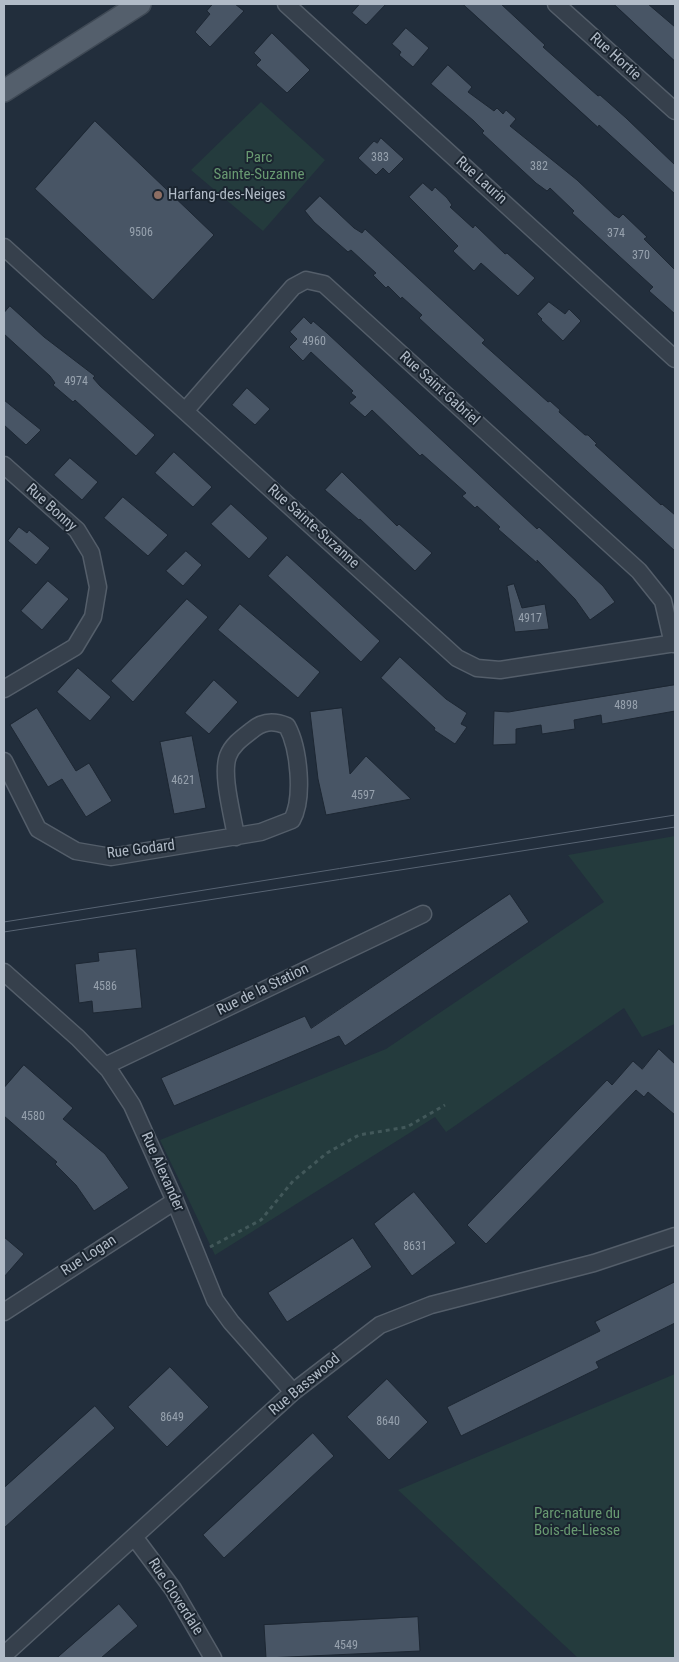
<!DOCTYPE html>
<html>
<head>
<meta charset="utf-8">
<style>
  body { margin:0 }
  #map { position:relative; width:679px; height:1662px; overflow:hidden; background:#222e3c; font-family:"Roboto Condensed",sans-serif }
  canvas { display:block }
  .frame { position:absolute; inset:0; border:5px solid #b1bbc7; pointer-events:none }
</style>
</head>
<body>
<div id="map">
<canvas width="679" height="1662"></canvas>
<div class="frame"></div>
</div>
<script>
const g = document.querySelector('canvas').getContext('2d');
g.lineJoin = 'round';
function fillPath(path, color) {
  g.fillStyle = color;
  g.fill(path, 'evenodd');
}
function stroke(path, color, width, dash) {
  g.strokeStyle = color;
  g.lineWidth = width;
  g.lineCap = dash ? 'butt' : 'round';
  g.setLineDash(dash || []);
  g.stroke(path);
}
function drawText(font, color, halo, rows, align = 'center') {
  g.font = font + ' "Roboto Condensed",sans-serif';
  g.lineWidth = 4;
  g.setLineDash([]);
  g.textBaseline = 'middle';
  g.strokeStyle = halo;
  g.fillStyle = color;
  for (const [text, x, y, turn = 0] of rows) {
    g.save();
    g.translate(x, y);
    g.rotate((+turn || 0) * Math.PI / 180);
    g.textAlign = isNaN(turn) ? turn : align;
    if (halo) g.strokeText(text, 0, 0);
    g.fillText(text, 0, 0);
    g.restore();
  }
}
const green = new Path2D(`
  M261,102L325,160L263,231L191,170Z
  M675,836V1024L642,1037L624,1008L446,1132L435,1117L215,1255L160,1140L386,1049L604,902L568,855Z
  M675,1374V1658H578L398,1490Z`);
const building = new Path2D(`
  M213,4H235L244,11L210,47L195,32L210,14L207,11Z
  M360,4H386L366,25L352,13Z
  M463,4H501L545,45L543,47L598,96L600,95L626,118L675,165V194L599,125L598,127Z
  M614,4H648L675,27V61Z
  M406,28L429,48L413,67L399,55L401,52L392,44Z
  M272,33L310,70L287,93L256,65L261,60L254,53Z
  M448,65L472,87L468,92L494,111L497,108L503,114L506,110L516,119L510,126L577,180L614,215L619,218L623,214L647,237L644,239L675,270V314L649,291L653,287L572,213L574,211L550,188L547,191L536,183L482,133L484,131L474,121L431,84Z
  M95,121L214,235L153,300L35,189Z
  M381,138L404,159L389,174L383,168L376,175L358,158L374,141L377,143Z
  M423,183L432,191L435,187L447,198L452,205L450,207L473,228L475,225L505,254L507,253L535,278L518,296L481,263L474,271L453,251L458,246L409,197Z
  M320,196L354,228L362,233L365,229L485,340L482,343L548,402L550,401L560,410L559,412L585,435H588L597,444L595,445L661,505L662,504L675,515V551L433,331L419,318L422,315L402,297L401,299L388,286L386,288L373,275L376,273L351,250L348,252L314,222L305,211Z
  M549,302L565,314L569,309L581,321L563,341L541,320L542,319L537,314Z
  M10,306L44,337L95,376L93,378L100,386L155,435L136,456L75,400L73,402L53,385L55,383L50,376L4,334V313Z
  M304,317L311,324L313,321L327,333L537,529L539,527L552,539L603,586L615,602L590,620L575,599L537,560V563L498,529L500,527L477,506L475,508L462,496L466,493L422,454L420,456L372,410L365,417L349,403L356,397L351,393L353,391L311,352L303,361L289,347L297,339L290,332Z
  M247,388L270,409L255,425L232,405Z
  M4,400L41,430L26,445L4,425Z
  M174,452L212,487L193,507L155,473Z
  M70,458L98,482L82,500L54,475Z
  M342,472L397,526L399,524L432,553L415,571L360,519L359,520L325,490Z
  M123,497L168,535L148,556L104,518Z
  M231,504L268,538L249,559L211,524Z
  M19,527L27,533L29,530L50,548L36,565L8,541Z
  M186,551L202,565L183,586L166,571Z
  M287,555L380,641L361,662L268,576Z
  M48,581L69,599L42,630L21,611Z
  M514,584L522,608L545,604L549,629L515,632L507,586Z
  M187,599L208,617L133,702L111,681Z
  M240,604L320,672L298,698L218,630Z
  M400,657L446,699L467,713L461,724L467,727L455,744L434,730L435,728L381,678Z
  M78,668L111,697L90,721L57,692Z
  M214,680L238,702L209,734L185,713Z
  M675,685V711L602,724L601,715L574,720L575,729L542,734L541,725L516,729V744L493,745L494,711L508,712Z
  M37,708L76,771L89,763L112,801L86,817L62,779L48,787L10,725Z
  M342,708L350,774L366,756L411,799L326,815L318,779L310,712Z
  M192,736L206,808L174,814L160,742Z
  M510,894L529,922L345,1046L339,1036L174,1106L161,1078L305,1016L311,1028Z
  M136,949L142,1008L93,1013L92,1001L79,1003L75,964L99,961L98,953Z
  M659,1049L675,1064V1115L648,1092L644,1097L636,1090L486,1244L467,1225L607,1080L612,1085L633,1061L642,1069Z
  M24,1065L73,1108L63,1119L105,1154L129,1188L94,1211L76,1185L55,1164L57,1162L4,1116V1088Z
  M414,1192L456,1243L412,1276L374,1224Z
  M4,1237L24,1254L4,1277Z
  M353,1238L372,1267L287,1322L268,1293Z
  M675,1282V1323L596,1362L599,1368L461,1436L447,1407L600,1331L595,1322Z
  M170,1367L209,1407L167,1447L128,1407Z
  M387,1379L428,1422L389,1460L347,1417Z
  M95,1406L115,1428L4,1528V1488Z
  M313,1433L334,1456L224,1558L203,1535Z
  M119,1604L138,1626L101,1658H57Z
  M418,1617L420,1651L266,1658L264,1625Z`);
const path = new Path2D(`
  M210,1247L261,1220L293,1181L327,1153L359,1135L407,1127L445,1105`);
const minor = new Path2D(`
  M286,4L675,359
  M556,4L675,111
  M4,247L457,658L477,668L500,670L675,643
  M185,411L293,287L306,280L324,284L639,571L663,601L673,644
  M4,465L77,530L91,553L98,587L93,617L75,647L4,689
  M4,761L38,829L76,851L111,857L261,832L292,820C304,798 299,748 287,726C273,720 262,721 251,731C242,738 232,745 228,756C221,775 233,816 236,837
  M4,972L78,1038L109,1070L132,1105L175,1201L215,1300L231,1322L293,1392
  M105,1066L423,914
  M4,1312L175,1201
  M135,1538L173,1589L213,1658
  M4,1655L293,1392L380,1325L431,1305L594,1263L675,1236`);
const major = new Path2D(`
  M4,91L140,4`);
const tram = new Path2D(`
  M4,922L675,815
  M4,932L675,827`);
const markers = [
  [158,195,5,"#8d6e63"]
];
const numberNames = [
  ["383",380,158],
  ["382",539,167],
  ["9506",141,233],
  ["374",616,234],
  ["370",641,256],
  ["4960",314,342],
  ["4974",76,382],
  ["4917",530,619],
  ["4898",626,706],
  ["4621",183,781],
  ["4597",363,796],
  ["4586",105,987],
  ["4580",33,1117],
  ["8631",415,1247],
  ["8649",172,1418],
  ["8640",388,1422],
  ["4549",346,1646]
];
const streetNames = [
  ["Rue Hortie",615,57,42],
  ["Rue Laurin",481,181,42],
  ["Rue Saint-Gabriel",439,389,42],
  ["Rue Bonny",51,508,42],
  ["Rue Sainte-Suzanne",313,527,42],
  ["Rue Godard",141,850,-7],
  ["Rue de la Station",263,990,-26],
  ["Rue Alexander",162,1172,66],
  ["Rue Logan",89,1256,-33],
  ["Rue Basswood",305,1385,-40],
  ["Rue Cloverdale",175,1597,57]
];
const parkNames = [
  ["Parc",259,158],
  ["Sainte-Suzanne",259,175],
  ["Parc-nature du",577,1514],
  ["Bois-de-Liesse",577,1531]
];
const poiNames = [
  ["Harfang-des-Neiges",168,195]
];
fillPath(green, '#243b3d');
fillPath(building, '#485565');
stroke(building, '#1d2733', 1);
stroke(minor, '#545e6a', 19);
stroke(major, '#3f4955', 24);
stroke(path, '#42585a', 3, [4, 4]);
stroke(minor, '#36404c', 16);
stroke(major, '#545f6c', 21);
stroke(tram, '#586473', 1);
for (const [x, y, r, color] of markers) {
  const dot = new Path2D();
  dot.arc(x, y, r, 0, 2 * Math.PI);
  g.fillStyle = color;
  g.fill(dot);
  stroke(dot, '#1b2530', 2);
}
drawText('12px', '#97a2ae', null, numberNames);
drawText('15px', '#b1bbc7', '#1b2530', streetNames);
drawText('15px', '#689971', '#1b2530', parkNames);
drawText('15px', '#b1bbc7', '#1b2530', poiNames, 'left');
</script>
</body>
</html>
